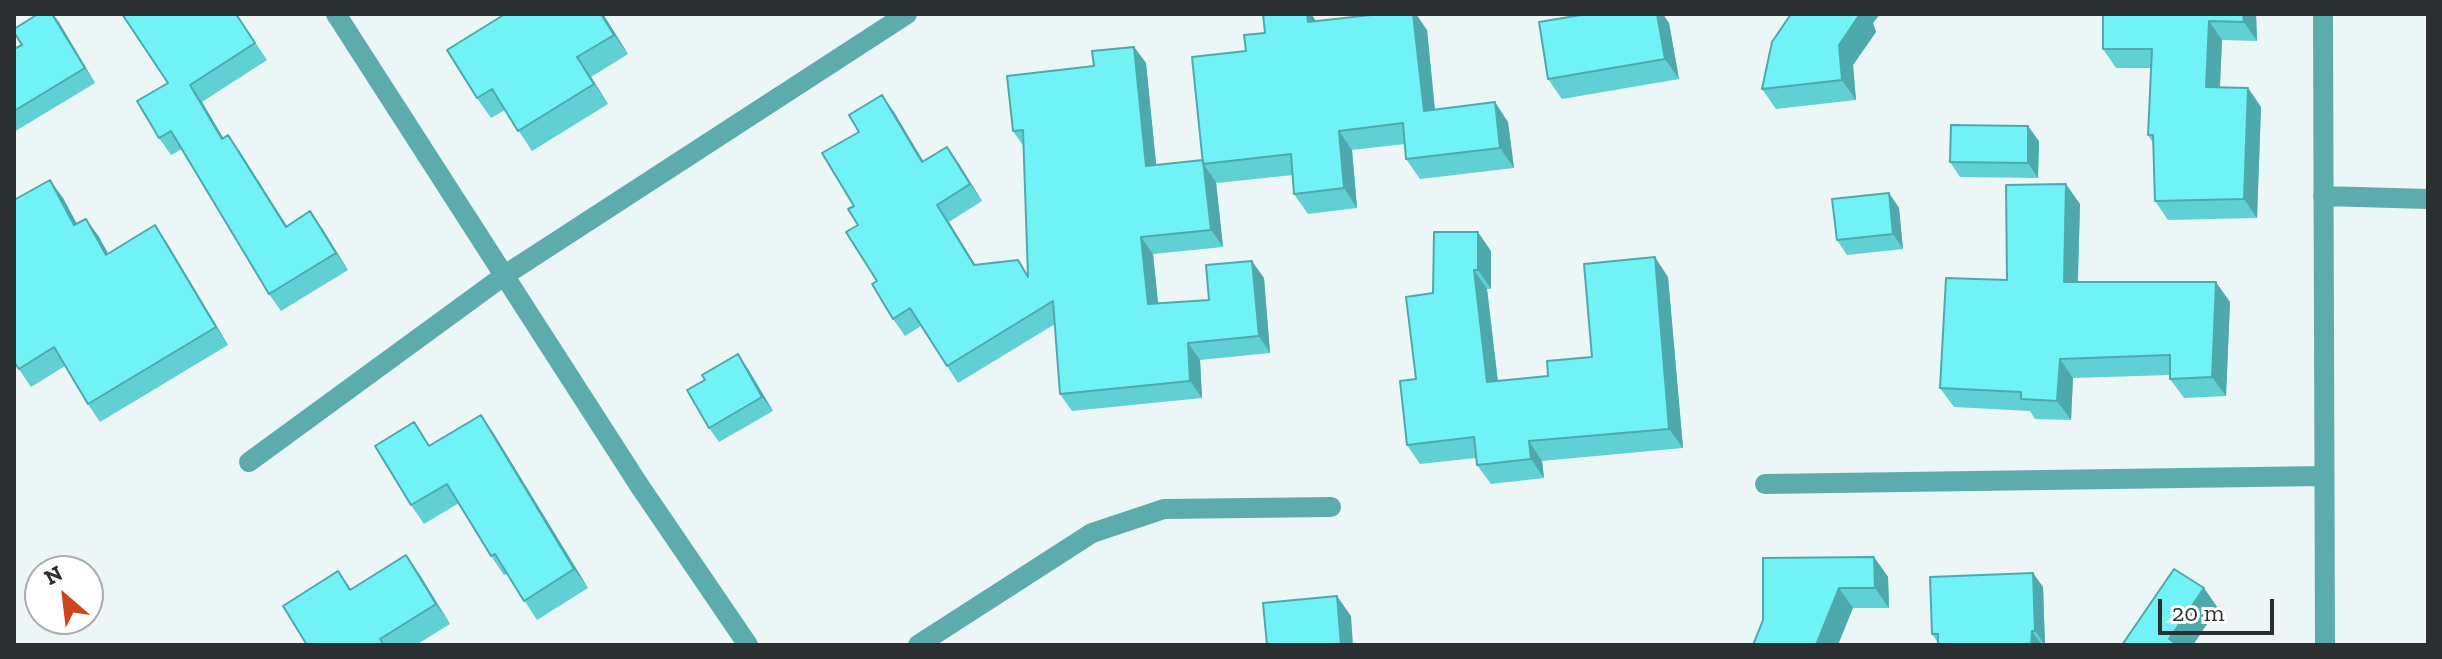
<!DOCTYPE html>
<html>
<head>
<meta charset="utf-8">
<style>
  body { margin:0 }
  #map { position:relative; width:2442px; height:659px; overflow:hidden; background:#edf6f6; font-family:"Zilla Slab",serif }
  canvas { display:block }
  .frame { position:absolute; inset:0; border:16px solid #2c2f2f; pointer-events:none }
  .north { position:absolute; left:24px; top:555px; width:80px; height:80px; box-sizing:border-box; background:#fff; border:2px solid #abacac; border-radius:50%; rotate:332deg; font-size:22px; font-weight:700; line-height:32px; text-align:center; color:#2c2f2f }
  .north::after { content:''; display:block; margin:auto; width:28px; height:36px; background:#cd4519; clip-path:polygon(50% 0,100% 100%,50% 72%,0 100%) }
  .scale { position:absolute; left:2158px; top:599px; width:116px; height:36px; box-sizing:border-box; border:4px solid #2c2f2f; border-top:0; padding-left:10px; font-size:24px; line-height:28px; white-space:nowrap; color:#2c2f2f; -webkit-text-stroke:6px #fff; paint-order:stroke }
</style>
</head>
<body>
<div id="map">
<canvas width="2442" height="659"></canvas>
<div class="frame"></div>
<div class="north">N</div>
<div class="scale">20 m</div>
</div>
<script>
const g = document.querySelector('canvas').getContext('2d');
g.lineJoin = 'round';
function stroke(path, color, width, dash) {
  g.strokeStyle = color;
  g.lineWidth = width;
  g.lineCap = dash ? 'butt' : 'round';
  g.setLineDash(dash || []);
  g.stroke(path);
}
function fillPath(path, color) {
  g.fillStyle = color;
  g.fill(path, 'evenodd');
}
const minor = new Path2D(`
  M336,14L639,485L748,645
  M2323,14L2325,645
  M2323,196L2428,199
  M249,462L505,275L907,14
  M1765,484L2323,476
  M918,645L1092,533L1164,509L1331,507`);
const wall = new Path2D(`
  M53,14L95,83L14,132V49L22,45Z
  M236,14L267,60L202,102L223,138L240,152L287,226L310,211L348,270L281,311L269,294L182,149L171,155L159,138L168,83Z
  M505,14H603L628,54L591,77L608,104L532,151L505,110L491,118L477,98Z
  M1263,14H1311L1316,21L1427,30L1435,110L1508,122L1514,168L1420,179L1406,159L1405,144L1352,150L1357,208L1308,214L1294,194L1293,175L1217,183L1216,182L1223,247L1153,254L1158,303L1209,300L1264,278L1270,353L1200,360L1202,398L1072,411L1060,394L1055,324L958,383L921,326L905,336L893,319L877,281L858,225L854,206L894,112L923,162L959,164L982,201L949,222L975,265L1028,275L1024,147L1013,131L1094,66L1134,47L1146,63L1156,165L1203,160L1246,51L1265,33Z
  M1791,14H1880L1873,23L1876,32L1853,65L1856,100L1776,109L1762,89Z
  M2103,14H2256L2257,41L2222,40L2220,87L2248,88L2261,107L2257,218L2168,220L2155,201L2153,143L2148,135L2151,68H2116L2103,49Z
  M1669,23L1679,79L1562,99L1548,79Z
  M2039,141L2038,178L1960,177L1950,162Z
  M1889,193L1899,208L1903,249L1847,255L1837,240Z
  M63,198L77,224L86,219L99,237L108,254L167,243L228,345L100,422L88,404L65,366L31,387L14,362Z
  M2080,204L2078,282L2230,302L2226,396L2184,398L2170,379V375L2073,378L2071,420L2035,419L2030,411L1954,407L1940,388L2007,280Z
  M1491,251V289H1487L1498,381L1548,376L1592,357L1668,277L1683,448L1542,461L1544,478L1491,484L1477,465L1476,458L1420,464L1407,445L1416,379L1433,293Z
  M748,369L773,411L719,442L709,428Z
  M481,415L494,434L588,588L537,620L507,574L504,575L491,556L459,503L424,524L411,505L431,446Z
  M406,555L450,624L416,645H307L338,571L351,589Z
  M1874,557L1888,577L1889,608H1853L1753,645Z
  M2033,573L2043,587L2045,645H1938V643L1932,634Z`);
const shadedWall = new Path2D(`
  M53,14L59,22L95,83L85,68Z
  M601,14H603L628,54L614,35Z
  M1307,14H1311L1320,27L1308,22Z
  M1413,14H1416L1427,30L1437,131L1424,111Z
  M1657,14H1663L1669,23L1679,79L1665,59Z
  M1860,14H1880L1873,23L1876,32L1853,65L1856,100L1842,80L1839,45Z
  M2243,14H2256L2257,41L2244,22Z
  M2209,21L2222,40L2219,106L2206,87Z
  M1134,47L1146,63L1158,183L1146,166Z
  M577,57L591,77L608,104L594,84Z
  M190,85L202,102L234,156L222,139Z
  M2248,88L2261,107L2257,218L2244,199Z
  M882,95L894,112L934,179L922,162Z
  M1495,102L1508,122L1514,168L1500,148Z
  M2028,126L2039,141L2038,178L2028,163Z
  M1339,131L1352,150L1357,208L1344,188Z
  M228,135L240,152L298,244L286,227Z
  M947,147L959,164L982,201L970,184Z
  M1204,165L1216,182L1223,247L1211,230Z
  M50,180L63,198L87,243L74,225Z
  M2066,184L2080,204L2077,302L2064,282Z
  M1889,193L1899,208L1903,249L1893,234Z
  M937,205L949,222L986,282L974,265Z
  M310,211L322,228L348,270L336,253Z
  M86,219L99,237L119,273L106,255Z
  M155,225L167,243L228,345L216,327Z
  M1478,232L1491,251V289L1478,270Z
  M1141,237L1153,254L1160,321L1148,304Z
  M1655,257L1668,277L1683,448L1669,429Z
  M1252,261L1264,278L1270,353L1259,336Z
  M1474,270L1487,289L1500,401L1487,382Z
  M2216,282L2230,302L2226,396L2212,377Z
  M1188,343L1200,360L1202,398L1190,381Z
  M738,354L748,369L773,411L762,397Z
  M2060,359L2073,378L2071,420L2057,401Z
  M481,415L494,434L588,588L574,569Z
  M1529,441L1542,461L1544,478L1531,459Z
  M406,555L420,575L450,624L436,604Z
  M1874,557L1888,577L1889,608L1875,588Z
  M2033,573L2043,587L2045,645L2035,631Z
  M1839,588L1853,608L1838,645H1816Z
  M2204,588L2218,608L2193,645H2174L2169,639Z
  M1337,596L1351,616L1353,645H1341Z
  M2032,631L2042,645H2031Z`);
const building = new Path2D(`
  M38,14H52L85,68L14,111V49L22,45L14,32V29Z
  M122,14H236L255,43L190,85L222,139L228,135L286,227L310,211L336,253L269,294L171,131L159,138L137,101L168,83Z
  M505,14H601L614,35L577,57L594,84L518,131L492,89L477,98L447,50Z
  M1263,14H1307L1308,22L1380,14H1413L1424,111L1495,102L1500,148L1406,159L1403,123L1339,131L1344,188L1294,194L1291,154L1203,164L1192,57L1246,51L1244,35L1265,33Z
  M1587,14H1657L1665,59L1548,79L1539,22Z
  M1791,14H1860L1839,45L1842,80L1762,89L1772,42Z
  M2103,14H2243L2244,22L2209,21L2206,87L2248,88L2244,199L2155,201L2153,135H2148L2152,49H2103Z
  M1134,47L1146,166L1203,160L1211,230L1141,237L1148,304L1209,300L1206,265L1252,261L1259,336L1188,343L1190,381L1060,394L1053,301L947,366L910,308L893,319L872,284L877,281L846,232L858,225L848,209L854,206L822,153L859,132L849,115L882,95L922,162L947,147L970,184L937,205L974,265L1018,260L1028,277L1023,130L1013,131L1007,76L1094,66L1092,51Z
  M1951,125L2028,126V163L1950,162Z
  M50,180L74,225L86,219L106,255L155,225L216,327L88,404L54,347L19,369L14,362V200Z
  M2066,184L2064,282H2216L2212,377L2170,379V355L2060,359L2057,401L2021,399V392L1940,388L1946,278L2007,280L2006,185Z
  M1889,193L1893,234L1837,240L1832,199Z
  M1434,232H1478V270H1474L1487,382L1548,376L1547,361L1592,357L1584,264L1655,257L1669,429L1529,441L1531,459L1477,465L1474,437L1407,445L1400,381L1416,379L1406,297L1433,293Z
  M738,354L762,397L709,428L687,390L705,380L702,375Z
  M481,415L574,569L524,601L495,554L491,556L447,484L411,505L375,446L414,422L429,446Z
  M406,555L436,604L380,639L384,645H307L283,606L338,571L350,590Z
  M1874,557L1875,588H1839L1816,645H1753L1763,620V558Z
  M2174,569L2204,588L2169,639L2178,645H2122Z
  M2033,573L2035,631H2032L2031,645H1938V634H1932L1930,577Z
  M1337,596L1341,645H1267L1263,603Z`);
stroke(minor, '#5cacae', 20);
fillPath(wall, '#60d0d4');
fillPath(shadedWall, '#4ea9ac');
fillPath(building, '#70f2f6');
stroke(building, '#4ea9ac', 2);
</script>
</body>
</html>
